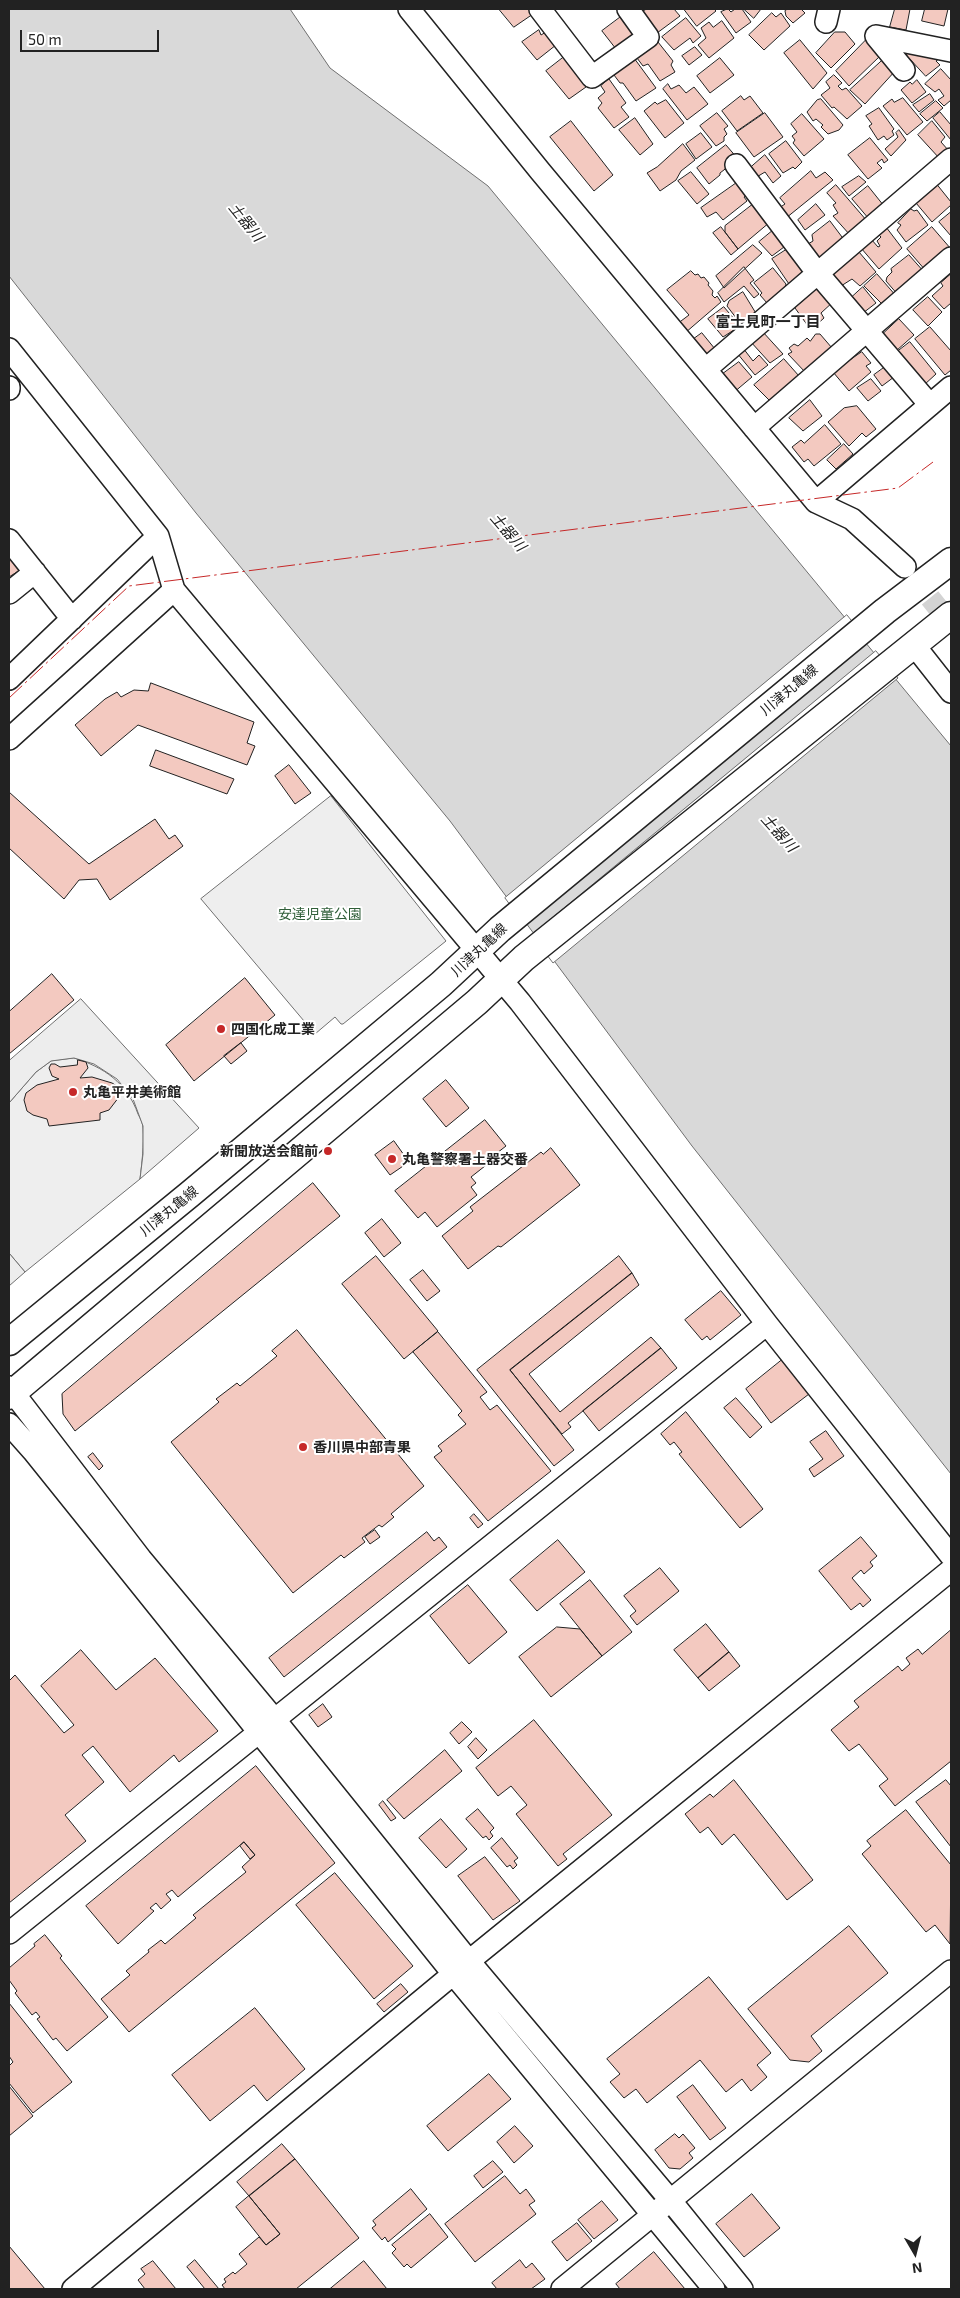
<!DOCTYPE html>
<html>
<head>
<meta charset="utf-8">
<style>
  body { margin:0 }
  #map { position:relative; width:960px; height:2298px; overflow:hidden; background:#fff; font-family:"Exo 2",sans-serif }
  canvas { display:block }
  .frame { position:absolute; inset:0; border:10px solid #222; pointer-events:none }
  .north { position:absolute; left:890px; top:2228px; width:50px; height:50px; -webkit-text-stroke:4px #fff; paint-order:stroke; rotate:172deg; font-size:14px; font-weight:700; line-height:20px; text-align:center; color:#222 }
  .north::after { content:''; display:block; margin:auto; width:18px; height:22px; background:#222; clip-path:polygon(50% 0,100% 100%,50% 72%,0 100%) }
  .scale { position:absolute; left:20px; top:30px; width:139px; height:22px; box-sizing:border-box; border:2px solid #222; border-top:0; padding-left:6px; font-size:15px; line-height:18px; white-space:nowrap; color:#222; -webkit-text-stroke:4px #fff; paint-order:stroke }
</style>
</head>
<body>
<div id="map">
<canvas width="960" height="2298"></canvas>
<div class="frame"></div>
<div class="north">N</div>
<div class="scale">50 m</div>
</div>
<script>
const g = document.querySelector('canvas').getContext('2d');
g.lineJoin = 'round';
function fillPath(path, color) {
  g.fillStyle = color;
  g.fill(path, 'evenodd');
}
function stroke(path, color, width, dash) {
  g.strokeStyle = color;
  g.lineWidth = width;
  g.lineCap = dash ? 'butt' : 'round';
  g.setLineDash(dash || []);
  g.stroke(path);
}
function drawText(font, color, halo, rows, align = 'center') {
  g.font = font + ' "Exo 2","Noto Sans JP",sans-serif';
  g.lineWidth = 4;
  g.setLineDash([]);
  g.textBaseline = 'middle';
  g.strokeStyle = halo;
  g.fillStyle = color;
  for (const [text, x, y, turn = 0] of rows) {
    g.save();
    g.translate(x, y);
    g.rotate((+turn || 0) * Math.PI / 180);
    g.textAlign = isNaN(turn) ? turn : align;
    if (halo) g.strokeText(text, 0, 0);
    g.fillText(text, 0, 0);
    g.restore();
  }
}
const green = new Path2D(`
  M331,796L446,941L343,1024H341L335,1017L315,1034L201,899Z
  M74,1058C104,1067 127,1083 138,1114C140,1118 143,1123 143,1128C144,1146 142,1162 140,1179L25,1272L9,1253V1103L36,1072L51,1061Z`);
const parking = new Path2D(`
  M81,999L199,1128L140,1179L143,1154V1126L133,1099L117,1079L94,1064L74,1058L51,1061L36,1072L9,1103V1061Z
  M9,1253L25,1272L9,1286Z`);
const water = new Path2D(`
  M9,9H290L330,68L488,186L951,746V1474L692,1146L450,821L196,513L9,276Z`);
const pier = new Path2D(`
  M847,615L867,640L524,924L505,898Z
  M876,651L898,678L553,963L532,935Z`);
const building = new Path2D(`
  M499,9H529L533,14L514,27Z
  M647,9H674L680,16L657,33L642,12Z
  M684,9H714L716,11L697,26Z
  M728,9L731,12L735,9H742L751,22L736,33L721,12Z
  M744,9H761L754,18Z
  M788,9H801L805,13L793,23L786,16L785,11Z
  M895,9H910L906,30L890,27Z
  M925,9H948L944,26L922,21Z
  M772,13L776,17L781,13L790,26L764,50L749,35Z
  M622,16L636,33L616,49L602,31Z
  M686,18L701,36L693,43L690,38L674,50L662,37Z
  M722,21L734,38L709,58L698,45L706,38L701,28L709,22L713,27Z
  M539,30L541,35L546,32L556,45L537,60L522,42Z
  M835,32H845L855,44L831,68L816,53Z
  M869,37L880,56L849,86L836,71Z
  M800,40L827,73L813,89L784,53Z
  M658,42L673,61L671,65L675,72L660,81L648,64L643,66L637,58Z
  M695,47L702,55L689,65L682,56Z
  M902,50L943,56L936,61L940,65L926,76Z
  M564,57L586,87L569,99L546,71Z
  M634,58L656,88L636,101L623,83H620L614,75Z
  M720,58L734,75L710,93L697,76Z
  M885,58L896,70L865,104L850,90Z
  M941,69L951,80V100L944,106L938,100L944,96L939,89L935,92L925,84Z
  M834,75L842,83L838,86L842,90L846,88L862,106L847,119L834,107L832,108L821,95L830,88L826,82Z
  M609,79L626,103L621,107L629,117L614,128L598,108L602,103L598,98L605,92L601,86Z
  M917,80L926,92L912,103L901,90L910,82L912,84Z
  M668,84L671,89L679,85L686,93L694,87L708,104L687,120L663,89Z
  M930,94L934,100L919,112L913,105Z
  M741,96L744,100L750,96L763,113L737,131L722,111Z
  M903,98L923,122L907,135L883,106L892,99L894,102Z
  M821,99L843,125L839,130L828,134L821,127L823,125L816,119L813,121L807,112L817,100Z
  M666,100L684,123L665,138L644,111L655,102L657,104Z
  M936,101L943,108L927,121L920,114Z
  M879,108L894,129L892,131L894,135L887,140L884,136L878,140L869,126L872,124L866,116Z
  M940,112L951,125V140L933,118Z
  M717,113L728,126L724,129L727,134L724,137V141L716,146L700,126Z
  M765,113L783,137L754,157L736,133Z
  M802,114L824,139L804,156L793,143L795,140L792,136L797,132L791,124Z
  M635,118L653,144L640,155L619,130Z
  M571,121L613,175L594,191L550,137Z
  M932,121L945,137L941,142L949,151L940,159L918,135Z
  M899,130L906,140L891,156L885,149L898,137L896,133Z
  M701,133L712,147L696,159L686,144Z
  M870,138L888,160L884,163L882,159L877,163L882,168L868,179L848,155Z
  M786,141L802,162L795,169L793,167L783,173L769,154Z
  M683,144L695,160L681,171L676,180L660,191L647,173L657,167Z
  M726,145L738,159L720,173V175L709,184L697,168Z
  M765,155L781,176L773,183L765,172L755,178L749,169Z
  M811,171L816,178L825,172L833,180L786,218L779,208L785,204L780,198Z
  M691,172L709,194L697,204L678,181Z
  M859,176L866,182L849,196L842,187Z
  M738,182L747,195L744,197L747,201L723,220L716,212L707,217L701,208Z
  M935,182L951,202V205L932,222L916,203Z
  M836,185L867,221L850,235L833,216L838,213L833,205L836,203L827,193Z
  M868,186L884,206L869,219L852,199Z
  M756,202L770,222L738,249L725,232V226Z
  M816,204L825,215L805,230L798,220Z
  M911,209L914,211L917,210L928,225L906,242L897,230L901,225L898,223Z
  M951,212V236L939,222Z
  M830,221L845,241L823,259H818L808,244L813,241L812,235Z
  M721,227L738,249L731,255L713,233Z
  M886,227L902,248L879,269L861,248L871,239L878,247L880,246L877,241L881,237L878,234Z
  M932,227L951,249L926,271L907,249Z
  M776,228L788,244L772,256L759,242Z
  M753,245L762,253L724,288L716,276Z
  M789,248L805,274L789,284L772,259Z
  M859,252L876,272L860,286L852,279L841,286L833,275Z
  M909,255L925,273L899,296L886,281L887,277L892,272L891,269Z
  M744,267L754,280L750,283L759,294L754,298L744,286L724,302L718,293Z
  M773,268L786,284L784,290L767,303L760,295L762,293L754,283Z
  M691,271L695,275L698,274L701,278L704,277L709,283L708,285L713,291L712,295L715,298L717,296L721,302L685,333L677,324L689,315L667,290Z
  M877,274L897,297L885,307L864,286Z
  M951,274V303L944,309L932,296L943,286L941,283Z
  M819,287L834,301L821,313L824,318L814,327L808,326L795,308Z
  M863,287L876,303L863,313L851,298Z
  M743,292L757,315L744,324L740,323L727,306L729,301Z
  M928,297L942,312L928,326L913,310Z
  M724,307L740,326L723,337L708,319Z
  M899,319L914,335L896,351L882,335Z
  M930,327L951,351V370L945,375L915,339Z
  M762,331L783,354L770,363L750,341Z
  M702,333L715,349L706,357L691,341Z
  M816,334H820L832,348L821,359L819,357L814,362L816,365L806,373L788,354L792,352L789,348L794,344L798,346L807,338L810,341Z
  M910,342L936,374L924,385L897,352Z
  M743,348L753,361L759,355L768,365L755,375L737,353Z
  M862,352L871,363L866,366L871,372L849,391L833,372Z
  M784,359L799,376L770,401L754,385Z
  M739,362L752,377L733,393L720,376Z
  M885,367L894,377L882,386L874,375Z
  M871,379L881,391L868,401L857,388Z
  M810,400L822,416L803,431L789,418Z
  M857,406L876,429L866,437L862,433L849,446L828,422L844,408Z
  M825,425L841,444L814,466L808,459L804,462L792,447L801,440L804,443Z
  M844,444L853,454L836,469L827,460Z
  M9,556L20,570L9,577Z
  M151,683L254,722L247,743L255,746L247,765L138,725L101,756L75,725L105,699L117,692L121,697L134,690L148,691Z
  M156,750L234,779L227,794L150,766Z
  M289,765L311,793L295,804L275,776Z
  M9,792L89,864L155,819L169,839L175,835L183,846L110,900L97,879L79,880L64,899L9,848Z
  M52,974L74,1000L9,1054V1012Z
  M245,978L275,1015L194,1081L166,1045Z
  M241,1043L247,1051L231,1064L224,1056Z
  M78,1060L86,1062L88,1068L80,1078L92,1077L112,1083L117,1086L119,1097L109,1110L100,1113V1120L49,1126L47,1119L33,1115L27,1111L24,1100L26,1093L37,1085L59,1079L52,1076L49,1068L51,1064H55L60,1067L77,1065Z
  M446,1080L469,1108L446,1127L423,1099Z
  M485,1120L506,1146L497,1153L499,1155L471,1177L476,1183L471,1187L477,1195L437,1227L425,1212L418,1218L395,1191Z
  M394,1141L409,1162L390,1175L375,1155Z
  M551,1148L580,1185L501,1247L498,1246L468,1269L442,1236L473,1211L470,1207L541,1152L543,1154Z
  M313,1183L340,1216L75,1431L63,1414L62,1394Z
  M382,1219L401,1243L384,1257L365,1233Z
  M376,1256L438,1331L404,1359L342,1284Z
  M619,1256L632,1273L510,1370L574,1450L554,1466L477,1370Z
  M423,1270L440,1291L427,1301L410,1280Z
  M632,1273L639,1285L529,1374L560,1412L651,1337L661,1348L568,1423L571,1427L562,1434L510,1370Z
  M721,1291L741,1315L710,1340L707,1336L702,1340L685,1320Z
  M297,1330L424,1486L391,1514L394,1517L382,1527L379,1525L362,1538L365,1542L344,1558L341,1555L293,1593L171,1442L219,1402L216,1399L237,1383L240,1386L277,1356L272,1351Z
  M438,1332L487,1392L480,1397L490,1410L497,1405L551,1471L488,1521L434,1457L442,1451L438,1446L466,1424L458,1415L462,1411L413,1352Z
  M661,1348L677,1368L599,1431L583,1411Z
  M782,1360L809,1394L771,1423L746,1389Z
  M736,1398L762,1427L750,1438L724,1408Z
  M686,1412L763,1509L740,1528L679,1454L682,1452L674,1442L670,1445L661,1434Z
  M826,1431L844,1456L814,1477L809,1469L823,1459L810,1442Z
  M93,1453L103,1466L99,1470L88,1457Z
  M474,1514L483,1524L478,1528L470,1518Z
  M375,1530L380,1537L370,1544L365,1537Z
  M427,1532L434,1541L439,1537L447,1547L284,1677L269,1658Z
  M861,1537L877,1556L870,1562L873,1566L864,1574L861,1570L852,1578L871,1600L863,1607L860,1603L851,1610L819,1571Z
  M558,1540L585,1572L537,1611L510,1580Z
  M660,1568L679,1591L637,1625L630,1616L636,1611L624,1596Z
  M590,1580L632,1632L602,1656L560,1604Z
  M468,1585L507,1632L469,1664L430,1616Z
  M706,1624L729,1652L698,1678L674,1650Z
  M557,1627L580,1629L602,1656L551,1697L519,1657Z
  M951,1630V1761L895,1806L879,1786L888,1779L859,1744L849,1751L831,1730L859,1707L854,1701L898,1666L902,1671L910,1664L906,1658L918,1649L922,1654Z
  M81,1650L116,1690L155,1658L218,1731L179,1762L174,1755L130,1792L93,1746L82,1755L104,1782L65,1815L86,1841L9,1903V1681L15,1675L64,1733L74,1725L41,1686Z
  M729,1652L740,1666L709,1691L698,1678Z
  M323,1704L332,1717L318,1727L309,1715Z
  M534,1720L612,1815L563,1854L567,1859L558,1866L516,1814L527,1805L511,1786L498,1796L476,1768Z
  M462,1722L472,1732L459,1744L450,1733Z
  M476,1738L487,1750L478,1759L468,1747Z
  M445,1750L462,1771L404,1819L387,1800Z
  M256,1766L335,1863L129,2032L101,1999L130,1975L126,1971L149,1952L148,1950L161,1940L165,1944L196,1918L193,1915L246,1872L242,1867L255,1855L244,1842L178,1897L172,1890L166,1894L171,1900L161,1909L156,1903L150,1908L154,1911L118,1944L86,1906Z
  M734,1780L813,1880L787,1900L734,1834L722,1845L708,1827L700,1833L685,1814L710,1794L713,1797Z
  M946,1780L951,1786V1847L916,1802Z
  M383,1801L396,1818L391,1821L379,1805Z
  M478,1809L494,1828L490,1832L493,1836L489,1840L486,1836L483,1838L466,1819Z
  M906,1810L951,1865L950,1944L935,1925L926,1932L862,1854L871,1846L867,1841Z
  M441,1819L467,1849L446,1868L419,1838Z
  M502,1838L518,1858L514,1861L517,1865L513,1869L510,1865L507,1867L491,1848Z
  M244,1842L255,1855L250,1859L240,1846Z
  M485,1857L520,1901L493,1920L458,1876Z
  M335,1873L413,1966L374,1999L296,1905Z
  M849,1926L888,1973L811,2036L822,2051L809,2062L790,2060L748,2009Z
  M45,1935L62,1956L60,1958L108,2017L67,2051L56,2038L53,2040L37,2019L40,2017L36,2012L32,2015L15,1993L17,1991L9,1980V1968L35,1946L34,1944Z
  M709,1977L771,2053L757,2065L767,2077L751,2091L742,2079L726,2092L700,2060L647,2103L636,2089L624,2098L610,2082L620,2074L607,2059Z
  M401,1984L408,1992L384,2012L377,2004Z
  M9,2003L72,2082L33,2113L9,2083V2066L13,2062L9,2056Z
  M255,2008L305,2069L267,2101L254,2085L210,2121L172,2075Z
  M489,2074L511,2099L448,2151L427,2126Z
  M693,2085L726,2128L710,2140L677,2097Z
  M9,2086L33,2116L9,2136Z
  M515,2126L533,2146L514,2163L497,2142Z
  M675,2134L679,2138L683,2134L695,2148L689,2153L693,2158L680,2169L669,2168L655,2150Z
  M282,2144L295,2159L249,2196L237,2182Z
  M295,2159L359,2238L296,2289H225L222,2285L226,2282L224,2279L233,2272L235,2274L247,2264L239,2254L259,2237L266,2245L280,2234L249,2196Z
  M493,2161L503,2172L483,2188L474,2176Z
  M505,2176L520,2194L526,2189L535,2201L529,2205L536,2214L475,2262L445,2224Z
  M411,2189L427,2209L388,2242L385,2237L382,2240L372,2228L376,2225L373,2221Z
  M752,2194L780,2228L744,2257L716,2224Z
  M249,2196L280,2234L266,2245L236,2207Z
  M602,2201L618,2220L594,2239L578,2220Z
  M430,2214L448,2237L411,2268L407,2264L404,2267L392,2253L396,2249L392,2245Z
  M577,2223L592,2241L567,2261L552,2242Z
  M9,2246L45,2289H9Z
  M654,2252L685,2289H620L616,2284Z
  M195,2260L219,2289H205L187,2267Z
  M520,2260L526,2268L532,2263L545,2279L531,2289H497L492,2283Z
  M153,2261L176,2289H145L138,2280L145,2274L141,2269Z
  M364,2261L387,2289H330Z`);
const minorTunnel = new Path2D(`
  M910,573L951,624`);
const minor = new Path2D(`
  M409,9L540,171L816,502L852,519L905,567
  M540,9L592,77L648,37L628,9
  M826,22L829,9
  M904,70L876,36L951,51
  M736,165L815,270L930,405
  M9,349L158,536L174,590L520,1002L767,1324L951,1556
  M706,369L951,159
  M9,387V389
  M754,428L951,258
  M816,502L951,387
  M9,540L72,619
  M9,593L35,572
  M914,645L951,692
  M9,679L158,536
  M9,739L174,590
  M9,1387L141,1559L275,1720L469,1961L671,2201L742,2289
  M9,1424L33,1451L454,1975L714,2289
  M9,1933L767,1324
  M73,2289L469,1961L951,1570
  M562,2289L951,1971`);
const major = new Path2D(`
  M9,1342L190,1194L441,984L500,929L885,611L951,561
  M9,1396L477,1002L524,958L951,615`);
const power = new Path2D(`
  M9,698L129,586L898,488L933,462`);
const markers = [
  [221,1029,5,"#c62828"],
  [73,1092,5,"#c62828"],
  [328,1151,5,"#c62828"],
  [392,1159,5,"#c62828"],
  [303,1447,5,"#c62828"]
];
const streetNames = [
  ["川津丸亀線",789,690,-40],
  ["川津丸亀線",479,950,-43],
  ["川津丸亀線",169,1211,-39]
];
const parkNames = [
  ["安達児童公園",320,914]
];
const poiNames = [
  ["四国化成工業",231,1029],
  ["丸亀平井美術館",83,1092],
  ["新聞放送会館前",318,1151,"right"],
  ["丸亀警察署土器交番",402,1159],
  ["香川県中部青果",313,1447]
];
const waterNames = [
  ["土器川",246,222,51],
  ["土器川",508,532,49],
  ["土器川",779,833,48]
];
const neighbourhoodNames = [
  ["富士見町一丁目",768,322]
];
fillPath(green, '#eee');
stroke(green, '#6f6f6f', 1);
fillPath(parking, '#ededed');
stroke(parking, '#6f6f6f', 1);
fillPath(water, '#d9d9d9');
stroke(water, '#6f6f6f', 1);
fillPath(pier, '#fff');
stroke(pier, '#6f6f6f', 1);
fillPath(building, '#f3c9c0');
stroke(building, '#222', 1);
stroke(minorTunnel, '#d3d3d3', 21, [21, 11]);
stroke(minor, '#222', 24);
stroke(major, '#222', 29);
stroke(minor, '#fff', 21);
stroke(major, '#fff', 26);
stroke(power, '#c62828', 1, [18, 4, 2.5, 4]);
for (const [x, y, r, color] of markers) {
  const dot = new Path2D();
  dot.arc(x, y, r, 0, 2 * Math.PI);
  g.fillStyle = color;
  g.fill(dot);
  stroke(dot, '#fff', 2);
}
drawText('14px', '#222', '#fff', streetNames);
drawText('14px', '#2f5e38', '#fff', parkNames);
drawText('bold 14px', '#222', '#fff', poiNames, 'left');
drawText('italic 15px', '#222', '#fff', waterNames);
drawText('bold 15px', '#222', '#fff', neighbourhoodNames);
</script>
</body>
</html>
